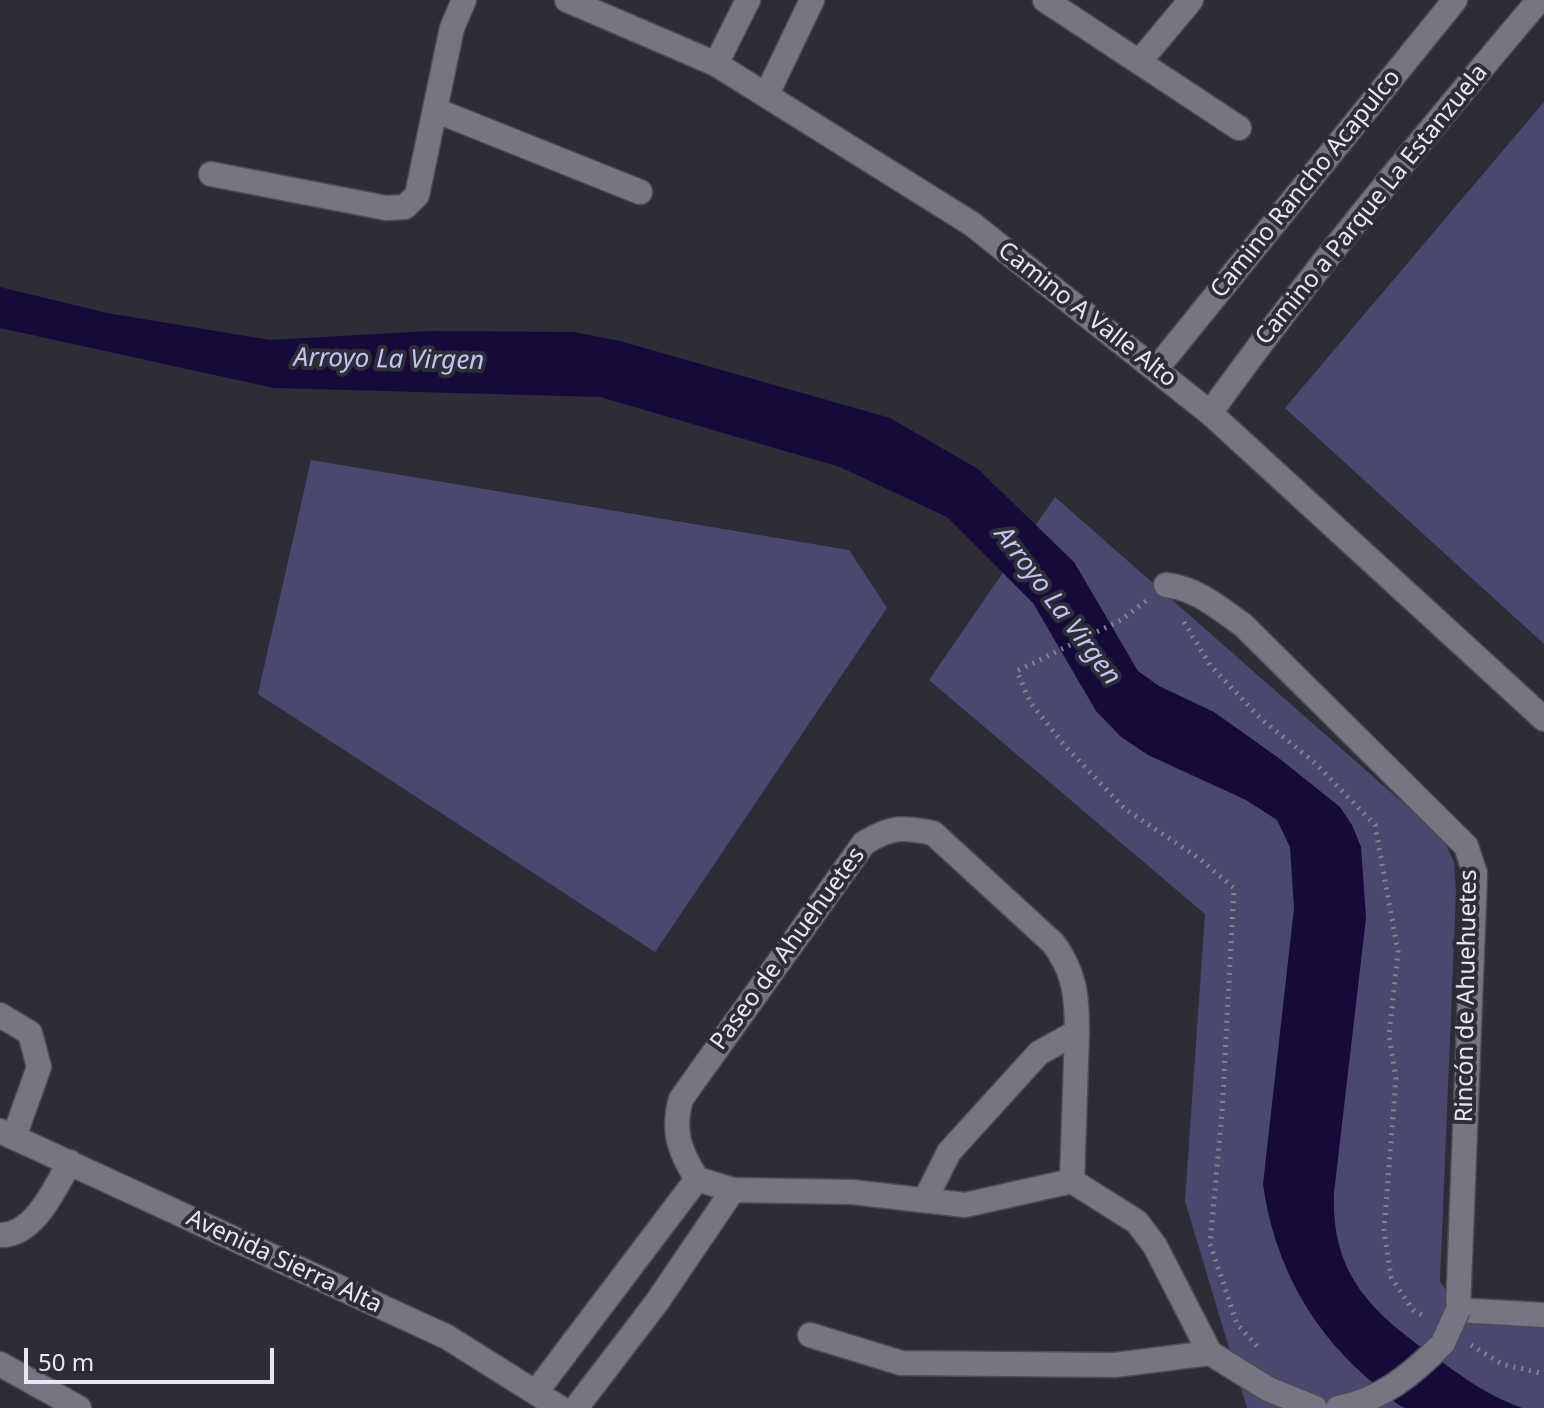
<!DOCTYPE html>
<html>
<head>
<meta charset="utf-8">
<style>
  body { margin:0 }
  #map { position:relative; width:1544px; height:1408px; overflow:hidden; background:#2d2d38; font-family:"Noto Sans",sans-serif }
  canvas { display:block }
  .scale { position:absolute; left:24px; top:1348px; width:250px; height:36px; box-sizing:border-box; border:4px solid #e7e7ef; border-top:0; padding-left:10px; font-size:24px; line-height:28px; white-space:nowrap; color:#e7e7ef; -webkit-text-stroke:6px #2d2d38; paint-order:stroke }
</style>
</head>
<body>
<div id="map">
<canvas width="1544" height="1408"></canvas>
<div class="scale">50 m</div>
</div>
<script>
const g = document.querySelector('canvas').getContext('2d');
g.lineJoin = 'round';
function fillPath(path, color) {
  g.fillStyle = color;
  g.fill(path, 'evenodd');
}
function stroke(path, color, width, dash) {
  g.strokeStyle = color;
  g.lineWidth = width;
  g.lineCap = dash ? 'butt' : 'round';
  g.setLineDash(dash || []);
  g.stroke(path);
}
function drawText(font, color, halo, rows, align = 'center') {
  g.font = font + ' "Noto Sans",sans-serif';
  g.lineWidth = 8;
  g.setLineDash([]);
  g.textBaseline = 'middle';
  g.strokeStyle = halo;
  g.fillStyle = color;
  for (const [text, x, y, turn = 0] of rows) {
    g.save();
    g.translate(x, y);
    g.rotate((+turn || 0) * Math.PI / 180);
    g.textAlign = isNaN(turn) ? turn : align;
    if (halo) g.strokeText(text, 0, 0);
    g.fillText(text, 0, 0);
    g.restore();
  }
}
const green = new Path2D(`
  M1544,102V644L1285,408Z
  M311,460L849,550L887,608L655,952L258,694Z
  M1055,497L1443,838L1454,862L1456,893L1440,1281L1458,1310L1544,1320V1408H1247L1185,1201L1205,914L929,680Z`);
const water = new Path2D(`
  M0,287L107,313L270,340L429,331L573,332L620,341L890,418L978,469L1074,562L1138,671L1159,686L1214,712L1280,759L1340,807L1352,825L1361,847L1366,918L1334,1193C1331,1277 1374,1314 1438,1359C1465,1379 1491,1397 1522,1408C1495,1408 1429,1408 1406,1408C1396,1406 1385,1392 1377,1386C1313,1335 1274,1265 1263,1184L1294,908L1290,847L1277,820L1246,800L1148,755L1121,737L1096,711L1033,603L947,517L840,467L600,397L274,388L0,328Z`);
const path = new Path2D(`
  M1146,601L1121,620L1017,671L1030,702L1064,745L1125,809L1200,859L1234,888L1222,1113L1210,1244L1237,1324L1257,1346
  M1184,622L1210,665L1260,718L1315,763L1375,825L1398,952L1389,1035L1396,1079L1384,1230L1391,1277L1413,1310L1425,1317
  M1471,1345L1502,1364L1544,1374`);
const minor = new Path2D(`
  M567,0L716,64L972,224L1210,413L1544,719
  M1045,0L1239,128
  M1140,61L1191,0
  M716,64L748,0
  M767,94L812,0
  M435,110L640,192
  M211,174L386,208L405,207L417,195L452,28L464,0
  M1157,368L1455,0
  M1210,413C1313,270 1425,135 1539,0
  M1166,585C1196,588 1219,608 1243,625L1466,846L1475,873L1458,1310L1544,1315
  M0,1015L30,1033L39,1067L14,1137
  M0,1131L447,1337L560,1408
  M697,1179C679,1151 672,1131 681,1099L864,843C892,826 902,827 933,833L1053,943C1075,972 1077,997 1077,1032L1039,1053L949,1152L925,1200
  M697,1179L733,1190L852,1192L965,1205L1072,1181L1137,1222L1155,1246L1210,1353L1268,1389L1315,1408
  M1072,1181L1077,1032
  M0,1235C35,1236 55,1187 70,1162
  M810,1335L901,1363L1115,1365L1210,1353
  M0,1364L79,1408
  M536,1392L697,1179
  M576,1408L657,1302L733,1190
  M1338,1408C1381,1400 1413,1374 1443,1343`);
const minorBridge = new Path2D(`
  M1443,1343L1458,1310`);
const streetNames = [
  ["Camino Rancho Acapulco",1306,184,-51],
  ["Camino a Parque La Estanzuela",1372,205,-51],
  ["Camino A Valle Alto",1087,315,38],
  ["Paseo de Ahuehuetes",788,949,-54],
  ["Rincón de Ahuehuetes",1467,996,-89],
  ["Avenida Sierra Alta",284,1262,25]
];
const waterNames = [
  ["Arroyo La Virgen",389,360,1],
  ["Arroyo La Virgen",1057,606,53]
];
fillPath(green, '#4b4870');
fillPath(water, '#150a39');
stroke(minor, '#4c4c56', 27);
stroke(path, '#82828c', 5, [2, 6]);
stroke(minor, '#757583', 24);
stroke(minorBridge, '#4c4c56', 27, []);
stroke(minorBridge, '#757583', 24);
drawText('24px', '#e7e7ef', '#2d2d38', streetNames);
drawText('italic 26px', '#c4c3f4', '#2d2d38', waterNames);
</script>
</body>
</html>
